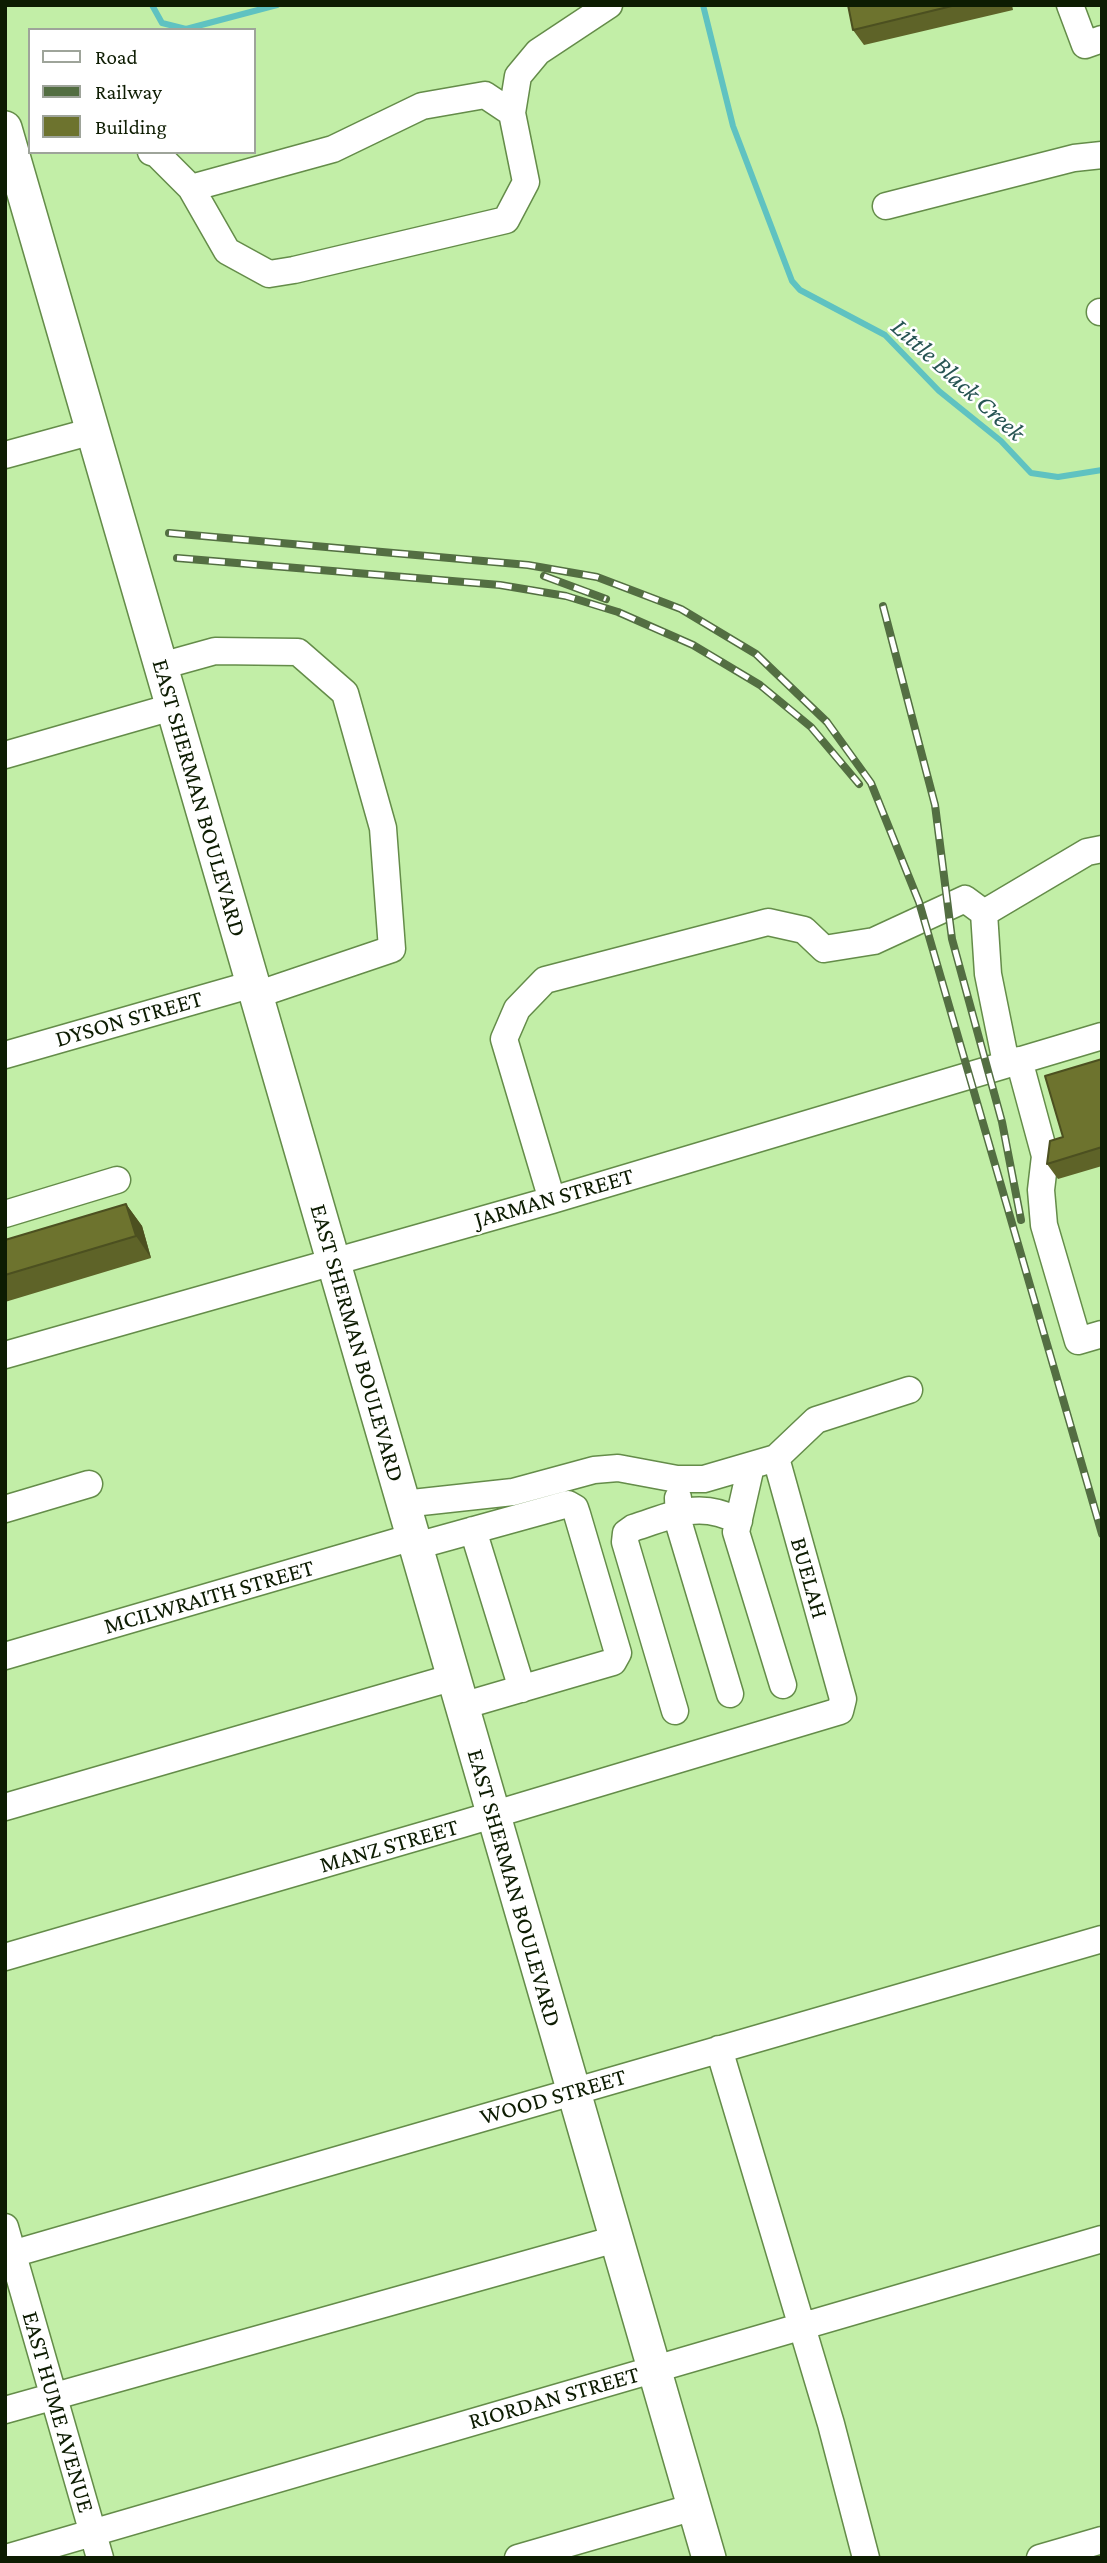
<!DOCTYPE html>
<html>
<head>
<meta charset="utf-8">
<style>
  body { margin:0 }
  #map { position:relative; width:1107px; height:2563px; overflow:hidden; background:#c2eea7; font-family:"Crimson Pro",serif }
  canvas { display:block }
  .frame { position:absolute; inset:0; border:7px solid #0d1c02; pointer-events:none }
  .legend { position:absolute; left:28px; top:28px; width:228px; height:126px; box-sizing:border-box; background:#fff; border:2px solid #9ea49a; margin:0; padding:9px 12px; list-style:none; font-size:21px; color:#0d1c02 }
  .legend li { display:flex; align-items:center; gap:14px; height:35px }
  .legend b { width:35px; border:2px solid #9ea49a }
</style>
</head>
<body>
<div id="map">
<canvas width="1107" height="2563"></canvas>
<div class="frame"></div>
<ul class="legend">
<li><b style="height:9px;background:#fff"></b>Road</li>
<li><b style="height:9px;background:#536e42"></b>Railway</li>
<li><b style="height:19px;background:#6d732e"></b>Building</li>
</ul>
</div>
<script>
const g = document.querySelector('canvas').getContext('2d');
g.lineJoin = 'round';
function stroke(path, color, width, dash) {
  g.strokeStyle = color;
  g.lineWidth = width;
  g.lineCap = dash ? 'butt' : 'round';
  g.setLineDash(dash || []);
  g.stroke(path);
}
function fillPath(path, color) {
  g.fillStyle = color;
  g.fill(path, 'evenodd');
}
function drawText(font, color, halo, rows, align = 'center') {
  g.font = font + ' "Crimson Pro",serif';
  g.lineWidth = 5;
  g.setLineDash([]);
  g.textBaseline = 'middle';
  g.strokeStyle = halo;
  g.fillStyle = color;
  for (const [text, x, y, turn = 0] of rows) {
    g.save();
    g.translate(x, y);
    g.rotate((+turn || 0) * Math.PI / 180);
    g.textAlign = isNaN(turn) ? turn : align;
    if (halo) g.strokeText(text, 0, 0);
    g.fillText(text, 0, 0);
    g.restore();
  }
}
const stream = new Path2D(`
  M152,5L162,23L186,29L277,5
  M703,5L733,126L792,281L800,290L885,335L939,391L1001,441L1031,473L1058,477L1102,470`);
const minor = new Path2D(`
  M1070,5L1085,45L1102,39
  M512,113L518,76L538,52L609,5
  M151,152L157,154L191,188L227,251L269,274L294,270L506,220L526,182L512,113L485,95L422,106L333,149L191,188
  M886,206L1074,158L1102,155
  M1100,312H1102
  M5,455L93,431
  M161,666L215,651L298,652L345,693L383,828L392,949L256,995
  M5,755L172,707
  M984,913L1087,852L1102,849
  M5,1055L253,984
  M1019,1060L1045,1156L1041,1190L1044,1225L1078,1341L1102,1334
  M552,1200L504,1039L517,1009L545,980L768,922L804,930L824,949L874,941L965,899L984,913L988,974L1006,1063
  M5,1214L117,1180
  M5,1355L552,1200L1102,1036
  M751,1466L736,1532L783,1685
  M678,1498L679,1524L730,1694
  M403,1504L513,1492L594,1470L618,1468L677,1479H704L776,1458L816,1420L909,1390
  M5,1509L89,1484
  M473,1530L522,1689
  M416,1546L568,1504L575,1508L577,1514L618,1653L613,1662L606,1664L462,1706
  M5,1656L413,1537
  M675,1711L625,1542L626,1533L633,1528C674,1515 698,1500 739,1521
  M5,1807L454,1677
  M5,1957L462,1824L840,1711L843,1699L776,1458
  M719,2049L831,2424L866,2558
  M5,2227L100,2558
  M5,2256L1102,1939
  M5,2410L616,2239
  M6,2558L1102,2239
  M518,2558L694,2507
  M1040,2558L1102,2540`);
const major = new Path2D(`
  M5,128L709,2558`);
const rail = new Path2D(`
  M169,533L528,565L597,577L681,609L756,654L827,722L871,783L919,902L1102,1534
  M177,558L500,585L566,596L618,612L693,645L760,685L811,727L859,784
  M544,576L606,599
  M883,606L935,805L952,939L1002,1122L1021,1220`);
const wall = new Path2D(`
  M848,5H1012L1013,10L864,45L853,30Z
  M1102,1059V1166L1058,1179L1047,1164L1063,1137Z
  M126,1204L142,1226L151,1258L5,1302V1240Z`);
const shadedWall = new Path2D(`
  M126,1204L142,1226L151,1258L136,1236Z`);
const building = new Path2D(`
  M848,5H956L853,30Z
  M1102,1059V1147L1047,1164L1050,1141L1063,1137L1045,1076Z
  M126,1204L136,1236L5,1275V1240Z`);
const streetNames = [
  ["EAST SHERMAN BOULEVARD",199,798,74],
  ["DYSON STREET",129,1019,-16],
  ["JARMAN STREET",554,1198,-16],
  ["EAST SHERMAN BOULEVARD",357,1343,74],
  ["BUELAH",809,1578,74],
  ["MCILWRAITH STREET",209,1597,-16],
  ["MANZ STREET",389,1846,-16],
  ["EAST SHERMAN BOULEVARD",514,1888,74],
  ["WOOD STREET",553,2097,-16],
  ["RIORDAN STREET",554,2398,-16],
  ["EAST HUME AVENUE",58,2412,74]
];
const waterNames = [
  ["Little Black Creek",958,380,42]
];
stroke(stream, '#5fc2c1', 6);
stroke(minor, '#648c49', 29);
stroke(major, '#648c49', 36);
stroke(minor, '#fff', 26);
stroke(major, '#fff', 33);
stroke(rail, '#536e42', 8);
stroke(rail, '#fff', 5, [16]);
fillPath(wall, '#5e6328');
fillPath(shadedWall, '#4c5020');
fillPath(building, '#6d732e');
stroke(building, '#4c5020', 2);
drawText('24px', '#0d1c02', '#fff', streetNames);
drawText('italic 26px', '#275453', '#fff', waterNames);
</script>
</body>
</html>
